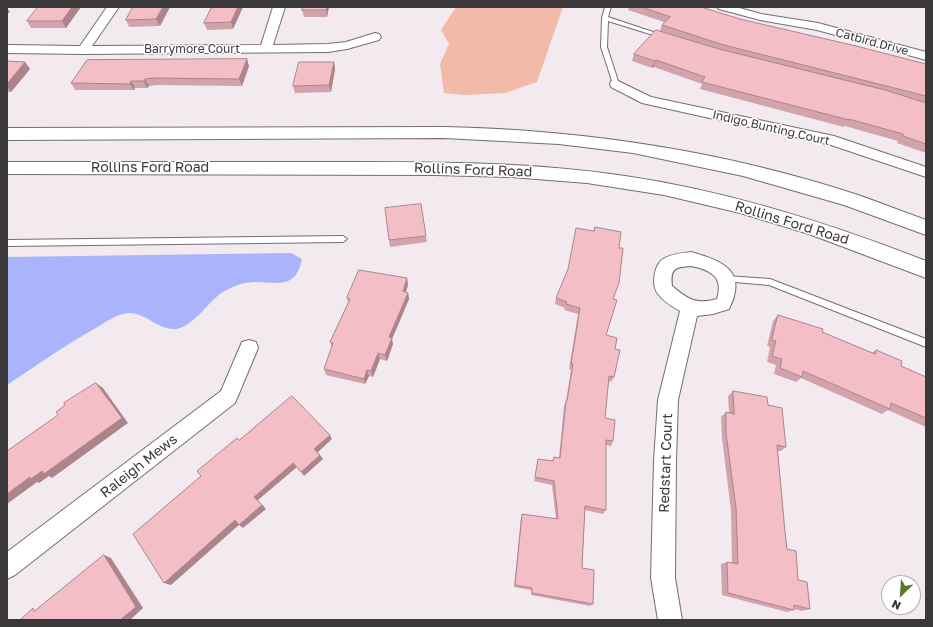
<!DOCTYPE html>
<html>
<head>
<meta charset="utf-8">
<style>
  body { margin:0 }
  #map { position:relative; width:933px; height:627px; overflow:hidden; background:#f2eaef; font-family:"Golos Text",sans-serif }
  canvas { display:block }
  .frame { position:absolute; inset:0; border:8px solid #3b383a; pointer-events:none }
  .north { position:absolute; left:881px; top:575px; width:40px; height:40px; box-sizing:border-box; background:#fff; border:1px solid #b1afb0; border-radius:50%; rotate:205deg; font-size:11px; font-weight:700; line-height:16px; text-align:center; color:#3b383a }
  .north::after { content:''; display:block; margin:auto; width:14px; height:18px; background:#5b7a30; clip-path:polygon(50% 0,100% 100%,50% 72%,0 100%) }
</style>
</head>
<body>
<div id="map">
<canvas width="933" height="627"></canvas>
<div class="frame"></div>
<div class="north">N</div>
</div>
<script>
const g = document.querySelector('canvas').getContext('2d');
g.lineJoin = 'round';
function fillPath(path, color) {
  g.fillStyle = color;
  g.fill(path, 'evenodd');
}
function stroke(path, color, width, dash) {
  g.strokeStyle = color;
  g.lineWidth = width;
  g.lineCap = dash ? 'butt' : 'round';
  g.setLineDash(dash || []);
  g.stroke(path);
}
function drawText(font, color, halo, rows, align = 'center') {
  g.font = font + ' "Golos Text",sans-serif';
  g.lineWidth = 3;
  g.setLineDash([]);
  g.textBaseline = 'middle';
  g.strokeStyle = halo;
  g.fillStyle = color;
  for (const [text, x, y, turn = 0] of rows) {
    g.save();
    g.translate(x, y);
    g.rotate((+turn || 0) * Math.PI / 180);
    g.textAlign = isNaN(turn) ? turn : align;
    if (halo) g.strokeText(text, 0, 0);
    g.fillText(text, 0, 0);
    g.restore();
  }
}
const green = new Path2D(`
  M456,7H563L537,82L505,93L464,95L444,93L440,64L449,44L441,30Z`);
const water = new Path2D(`
  M291,253L302,259C294,299 264,274 238,285C232,287 226,290 221,293C208,303 195,323 180,328C160,335 144,308 123,314C114,316 104,323 96,328C65,345 36,366 7,385V257Z`);
const service = new Path2D(`
  M605,7H611L608,17L668,37L663,38L608,21L607,47L619,84L616,86L613,84L601,47L602,18Z
  M343,236L347,239L343,242L7,246V240Z
  M727,276L770,279L926,339V347L769,285L724,281L723,279L724,277Z`);
const minor = new Path2D(`
  M107,7H119L92,46L261,45L273,7H285L273,45L328,44L346,42L375,33L379,34L381,37L379,40L347,49L328,52L83,54L7,53V45L80,46Z
  M717,7H736L761,14L818,23L926,52V60L817,30L760,20L719,9Z
  M616,80L651,97L834,136L926,167V177L831,145L642,103L611,87L610,84L611,81Z
  M691,252C723,261 748,271 729,309L713,314L697,316L678,400L676,461L675,578L682,620H658L651,578L654,461L658,400L680,311C673,307 663,301 658,294C651,285 654,265 663,259C671,254 682,253 691,252ZM691,266C710,270 724,276 717,299C695,305 688,299 672,286C670,268 675,267 691,266Z
  M249,340L256,342L258,348L235,403L15,575L7,579V552L221,391L242,342Z`);
const secondary = new Path2D(`
  M444,127C585,130 724,151 858,195C881,203 903,212 926,220V235L844,205L743,176L633,153L559,144L444,138L7,140V128Z
  M7,162C113,162 219,162 326,162C425,162 526,161 625,176C728,191 829,223 926,261V278L809,234L740,213L664,195L587,183L511,177L435,175L7,174Z`);
const wall = new Path2D(`
  M81,7L66,28H31L27,21Z
  M170,7L160,26L129,27L126,20Z
  M212,7H243L233,29L207,30L204,23Z
  M329,7L327,17H304L302,10Z
  M626,7H701L740,19L926,64V153L897,143L898,141L845,126L844,127L700,89L702,84L654,67L652,68L632,61L634,54L660,31L662,25L664,22L628,10L629,8Z
  M7,61L25,62L30,69L11,92H7Z
  M334,62L335,69L331,92L295,93L293,86Z
  M249,66L242,86L156,85L149,86L147,88H135L134,90H75L71,83Z
  M595,227L619,248L613,299L606,335L615,349L614,377L611,382L609,381L605,418L613,441L611,446L606,445V510L603,514L585,510L582,568L593,604L590,606L531,595V590L514,587L521,517L522,514L556,519L552,485L534,481L538,459L552,461L554,457L559,458L564,406L566,401L571,370L569,369L578,314L564,310L565,308L555,304L556,298L594,231Z
  M426,236L427,242L390,247L389,240Z
  M407,278L408,285L406,292L408,293L409,299L392,339L393,344L387,361L380,359L373,377L369,376L365,384L326,375L324,369L332,347L330,342L348,303L347,298Z
  M778,315L822,332L872,353L876,350L901,366L926,377V427L888,410L882,414L801,378L796,382L774,374L776,365L767,362L770,347L767,346L773,321Z
  M733,391L768,405L786,447L781,451H778L785,532L787,549L810,609L802,611L794,609V610L787,612L722,595L721,564L727,562L732,563L731,511L722,438L721,417L726,412L729,413L728,396Z`);
const shadedWall = new Path2D(`
  M72,7H81L66,28L62,21Z
  M163,7H170L160,26L156,19Z
  M238,7H243L233,29L231,22Z
  M327,7H329L327,17L326,10Z
  M7,8L10,12L7,14Z
  M247,59L249,66L242,86L239,79Z
  M656,60L654,67L652,68L655,61Z
  M25,62L30,69L11,92L7,86V84Z
  M334,62L335,69L331,92L329,85Z
  M145,79L149,86L147,88L144,81Z
  M131,81L135,88L134,90L130,84Z
  M407,278L408,285L404,298L403,291Z
  M408,293L409,299L392,339L393,344L387,361L385,355L389,337Z
  M378,353L380,359L373,377L371,371Z
  M367,370L369,376L365,384L364,379Z
  M96,383L103,388L128,423L52,478L49,476L39,483L37,482L7,504V494Z
  M330,435L332,439L317,453L314,449Z
  M320,455L323,459L304,476L301,472Z
  M293,463L297,467L258,500L266,509L243,528L239,525L254,497Z
  M235,520L240,524L171,585L164,583Z
  M104,555L111,558L143,608L130,620H120Z`);
const building = new Path2D(`
  M38,7H72L62,21H27Z
  M133,7H163L156,19L126,20Z
  M212,7H238L231,22L204,23Z
  M303,7H327L326,10H302Z
  M642,7H701L740,19L856,46L926,64V96L724,45L662,25L670,17Z
  M656,30L719,49L885,90L926,103V144L903,136V134L849,119V120L702,82L705,77L656,60L655,61L634,54Z
  M247,59L239,79L153,78L145,79L144,81H131L130,84L71,83L87,60Z
  M7,61L25,62L7,84Z
  M299,62H334L329,85L293,86Z
  M421,204L426,236L389,240L385,208Z
  M595,227L621,232L619,248H623L619,283L613,299L617,300L606,335L617,338L615,349L620,350L614,377L609,376L605,418L615,420L613,441L606,440V510L585,506L582,568L594,570L593,604L532,593V588L515,585L522,514L558,519L554,481L535,477L538,459L553,461L554,457L560,458L566,401H567L573,364H571L580,308L566,304L567,302L556,298L568,269L576,228L594,231Z
  M359,270L407,278L403,291L408,293L389,337L392,338L385,355L378,353L371,371L367,370L364,379L324,369L333,343L330,342L350,299L347,298Z
  M778,315L823,329L822,332L875,354L876,350L902,361L901,366L926,377V418L891,403L890,409L803,371L802,377L780,368L782,359L772,356L776,341L772,340Z
  M96,383L122,418L44,474L42,471L31,479L30,477L7,494V451L58,415L56,412L65,405L64,403Z
  M733,391L767,397L768,405L782,408L786,447L777,445L785,532L787,549L796,551L798,580L807,582L810,609L794,605V610L728,593L727,562L738,564L736,508L726,433V412L734,414Z
  M292,396L330,435L314,449L320,455L301,472L293,463L254,497L262,505L239,525L235,520L164,583L133,534L201,476L197,471L237,438L239,440Z
  M104,555L136,607L120,620H20L33,608L34,611Z`);
const farStreetnames = [
  ["Catbird Drive",872,42,15],
  ["Barrymore Court",192,49],
  ["Indigo Bunting Court",771,128,13]
];
const streetNames = [
  ["Rollins Ford Road",150,168],
  ["Rollins Ford Road",473,170,2],
  ["Rollins Ford Road",792,223,17],
  ["Redstart Court",666,463,-88],
  ["Raleigh Mews",139,466,-38]
];
fillPath(green, '#f2baa8');
fillPath(water, '#aab4fd');
stroke(service, '#746d71', 2);
stroke(minor, '#746d71', 2);
stroke(secondary, '#746d71', 2);
fillPath(service, '#fff');
fillPath(minor, '#fff');
fillPath(secondary, '#fff');
fillPath(wall, '#d2a3aa');
fillPath(shadedWall, '#ab858b');
fillPath(building, '#f4bec6');
stroke(building, '#ab858b', 1);
drawText('12px', '#3b383a', '#fff', farStreetnames);
drawText('14px', '#3b383a', '#fff', streetNames);
</script>
</body>
</html>
